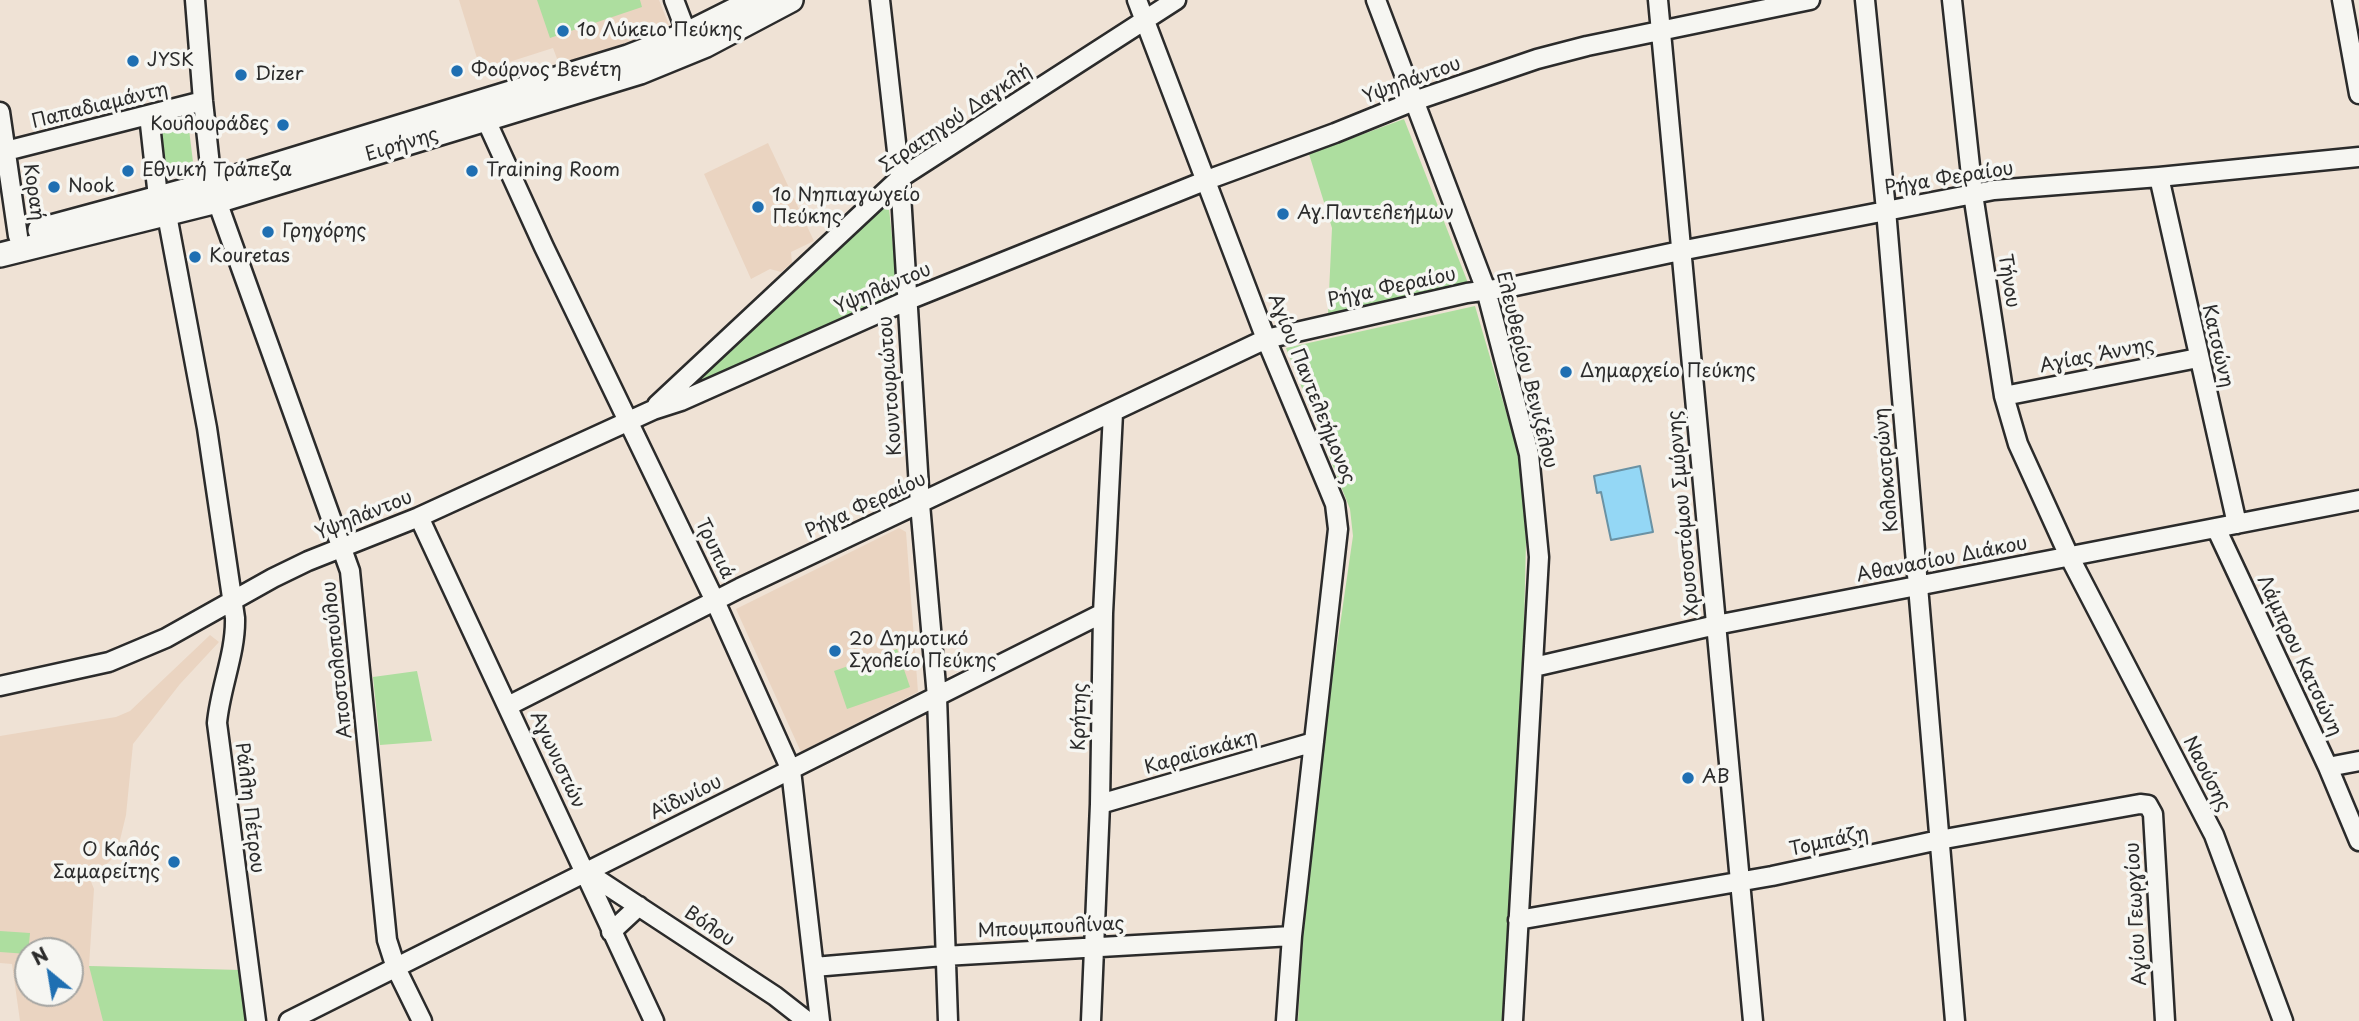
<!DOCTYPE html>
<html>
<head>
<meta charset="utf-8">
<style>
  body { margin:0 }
  #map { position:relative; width:2359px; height:1021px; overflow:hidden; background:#efe2d5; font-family:"Playpen Sans",sans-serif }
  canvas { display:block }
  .north { position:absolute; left:14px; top:937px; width:70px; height:70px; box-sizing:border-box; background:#f6f6f2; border:2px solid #a5a5a2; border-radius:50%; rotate:330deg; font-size:19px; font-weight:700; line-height:28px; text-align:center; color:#2b2b2b }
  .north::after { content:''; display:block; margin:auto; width:24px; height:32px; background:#1f6fb2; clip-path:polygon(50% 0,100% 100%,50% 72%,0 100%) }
</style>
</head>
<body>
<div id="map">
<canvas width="2359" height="1021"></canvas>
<div class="north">N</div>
</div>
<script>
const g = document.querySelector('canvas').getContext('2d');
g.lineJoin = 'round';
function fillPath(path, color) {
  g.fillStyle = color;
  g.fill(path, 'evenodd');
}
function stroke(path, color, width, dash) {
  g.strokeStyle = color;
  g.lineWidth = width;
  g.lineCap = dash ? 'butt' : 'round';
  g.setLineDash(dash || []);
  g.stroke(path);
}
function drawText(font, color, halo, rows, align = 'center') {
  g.font = font + ' "Playpen Sans",sans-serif';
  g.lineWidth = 7;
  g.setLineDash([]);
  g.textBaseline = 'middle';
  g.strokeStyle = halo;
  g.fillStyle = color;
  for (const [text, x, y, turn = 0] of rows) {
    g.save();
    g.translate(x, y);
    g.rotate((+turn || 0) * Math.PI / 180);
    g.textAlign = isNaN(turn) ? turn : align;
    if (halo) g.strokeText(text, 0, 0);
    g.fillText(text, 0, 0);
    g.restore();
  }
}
const built = new Path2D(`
  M459,0H659L669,25L645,37L559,64L553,48L481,71Z
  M768,143L814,241L791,252L792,263L781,272L770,269L751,279L704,174Z
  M899,528L906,532L918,692L801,752L736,609Z
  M210,635L219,642L180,684L133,744L126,815L119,844L111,860L90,879L94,889L89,966L130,968L248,1021H20L12,964L0,963V736L116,717L130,711ZM28,951H70V993H28Z`);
const green = new Path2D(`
  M537,0H640L642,7L550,38Z
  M181,116L188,121L193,162L188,168L159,174L154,123Z
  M1404,119L1468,283L1328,314L1332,228L1309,154Z
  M888,199L898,294L685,389Z
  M1475,306L1519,456L1526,540L1523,669L1503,1021H1298L1304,916L1323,742L1353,536L1350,509L1286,348Z
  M897,649L910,687L847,709L834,671Z
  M417,671L432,741L380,745L373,677Z
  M0,931L30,933L28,954L0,952Z
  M89,966L241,970L248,1021H103Z`);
const water = new Path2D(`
  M1640,466L1653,532L1611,540L1601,492L1597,493L1594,476Z`);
const minor = new Path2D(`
  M195,0L203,101L212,184L217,201L350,571L387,940L396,968L422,1021
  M674,0L687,34
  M880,0L900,178L920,504L937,697L948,1021
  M1137,0L1266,339L1328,487L1335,504L1338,529L1292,936L1286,1021
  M1376,0L1486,290L1529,454L1539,557L1513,1021
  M1658,0L1753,1021
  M1865,0L1886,210L1955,1021
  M1952,0L1973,194L2004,396L2018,444L2069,556L2214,835L2283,1021
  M2342,0L2359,94
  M0,112L18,236
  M149,115L158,197
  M486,120L544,247L715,601L791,770L820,1021
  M6,151L203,101
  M2159,177L2237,524
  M167,215L207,428L235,618C236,653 220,688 217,723L256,1021
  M2004,396L2198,358
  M657,405L900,178L1176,0
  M419,517L654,1021
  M2216,528L2328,767L2359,841
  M1534,667L1716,625L2359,500
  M0,686L109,662L166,638L273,578L308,561L419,517L653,410L681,401L906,301L1207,180L1335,133L1414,101L1537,59L1587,46L1810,0
  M508,706L740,588L1266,339L1467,293L1511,287L1680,251L1994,190L2159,177L2359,157
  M2328,767L2359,761
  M1100,804L1314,742
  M585,871L775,996L807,1021
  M1518,920L1772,876L1939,840L2140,804L2148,805L2153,814L2165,1021
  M611,932L639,906
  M814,967L944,956L1292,936
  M289,1021L1103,613
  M1091,1021L1100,804L1103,613L1113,413`);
const major = new Path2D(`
  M40,230L243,175L628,57L687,34L755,0
  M0,255L217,201L640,72L706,45L791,0`);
const markers = [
  [563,31,7,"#1f6fb2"],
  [133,61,7,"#1f6fb2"],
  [457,71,7,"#1f6fb2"],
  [241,75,7,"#1f6fb2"],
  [283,125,7,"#1f6fb2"],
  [128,171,7,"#1f6fb2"],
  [472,171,7,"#1f6fb2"],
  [54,187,7,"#1f6fb2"],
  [758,207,7,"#1f6fb2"],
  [1283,214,7,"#1f6fb2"],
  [268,232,7,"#1f6fb2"],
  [195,257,7,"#1f6fb2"],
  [1566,372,7,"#1f6fb2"],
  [835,651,7,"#1f6fb2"],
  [1688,778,7,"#1f6fb2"],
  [174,862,7,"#1f6fb2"]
];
const poiNames = [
  ["1ο Λύκειο Πεύκης",577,31],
  ["JYSK",147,61],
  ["Φούρνος Βενέτη",471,71],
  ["Dizer",255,75],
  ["Κουλουράδες",269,125,"right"],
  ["Εθνική Τράπεζα",142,171],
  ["Training Room",486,171],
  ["Nook",68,187],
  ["1ο Νηπιαγωγείο",772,196],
  ["Πεύκης",772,218],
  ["Αγ.Παντελεήμων",1297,214],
  ["Γρηγόρης",282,232],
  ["Kouretas",209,257],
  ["Δημαρχείο Πεύκης",1580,372],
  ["2ο Δημοτικό",849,640],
  ["Σχολείο Πεύκης",849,662],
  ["ΑΒ",1702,778],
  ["Ο Καλός",160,851,"right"],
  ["Σαμαρείτης",160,873,"right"]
];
const streetNames = [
  ["Υψηλάντου",1412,81,-20],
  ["Παπαδιαμάντη",100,106,-14],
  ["Στρατηγού Δαγκλή",956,119,-34],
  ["Ειρήνης",402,145,-17],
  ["Ρήγα Φεραίου",1949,179,-9],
  ["Κοραή",33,192,82],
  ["Τήνου",2008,281,81],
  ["Ρήγα Φεραίου",1392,288,-12],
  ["Υψηλάντου",883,289,-23],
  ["Κατσώνη",2217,346,77],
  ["Αγίας Άννης",2097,356,-11],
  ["Ελευθερίου Βενιζέλου",1526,370,76],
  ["Κουντουριώτου",891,386,-94],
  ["Αγίου Παντελεήμονος",1311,389,68],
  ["Κολοκοτρώνη",1887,470,-95],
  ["Ρήγα Φεραίου",866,506,-25],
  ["Χρυσοστόμου Σμύρνης",1684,513,-95],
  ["Υψηλάντου",364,516,-22],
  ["Τρυπιά",714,549,64],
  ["Αθανασίου Διάκου",1942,560,-11],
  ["Λάμπρου Κατσώνη",2299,656,65],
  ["Αποστολοπούλου",338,660,-96],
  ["Κρήτης",1080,717,-89],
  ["Καραϊσκάκη",1201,753,-16],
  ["Αγωνιστών",557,760,65],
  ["Ναούσης",2206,774,63],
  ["Αϊδινίου",686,798,-26],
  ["Ράλλη Πέτρου",249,808,83],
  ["Τομπάζη",1829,842,-12],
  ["Αγίου Γεωργίου",2137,914,-93],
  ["Βόλου",709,927,34],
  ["Μπουμπουλίνας",1051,928,-3]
];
fillPath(built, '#ead4c1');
fillPath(green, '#adde9f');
fillPath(water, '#94d7f5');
stroke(water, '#6a92a4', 2);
stroke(minor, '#2b2b2b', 23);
stroke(major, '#2b2b2b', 28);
stroke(minor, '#f6f6f2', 18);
stroke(major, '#f6f6f2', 23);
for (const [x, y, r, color] of markers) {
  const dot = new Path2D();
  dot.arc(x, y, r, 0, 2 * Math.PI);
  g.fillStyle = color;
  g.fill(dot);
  stroke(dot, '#f6f6f2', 2.5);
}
drawText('19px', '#2b2b2b', '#f6f6f2', poiNames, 'left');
drawText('19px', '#2b2b2b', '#f6f6f2', streetNames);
</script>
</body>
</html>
